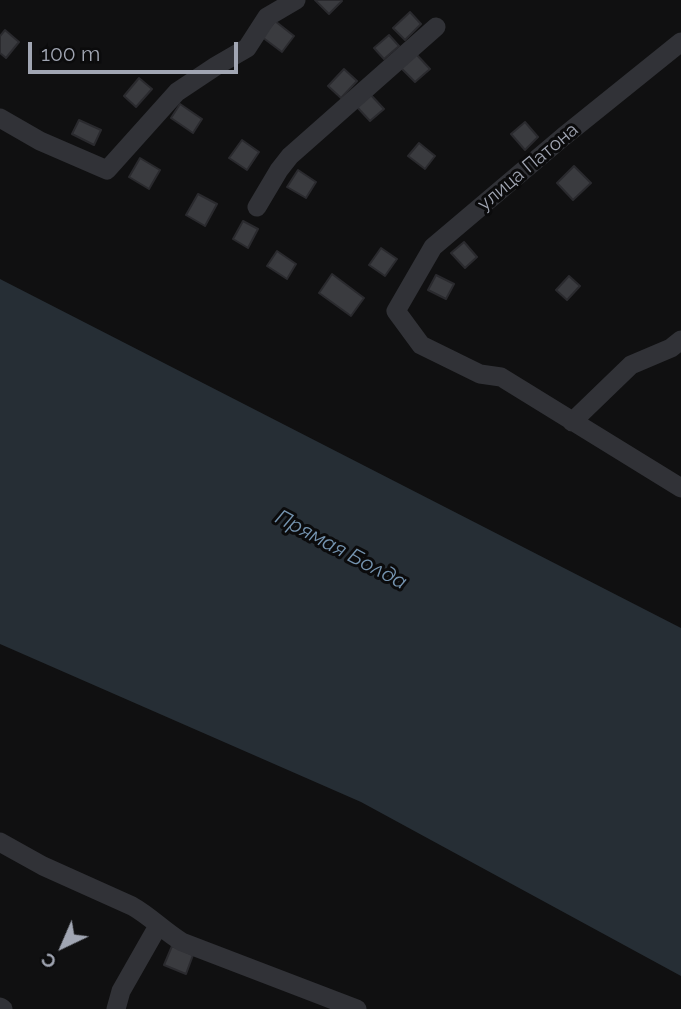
<!DOCTYPE html>
<html>
<head>
<meta charset="utf-8">
<style>
  body { margin:0 }
  #map { position:relative; width:681px; height:1009px; overflow:hidden; background:#101011; font-family:Raleway,sans-serif }
  canvas { display:block }
  .north { position:absolute; left:28px; top:911px; width:70px; height:70px; -webkit-text-stroke:5px #0b0b0c; paint-order:stroke; rotate:224deg; font-size:19px; font-weight:700; line-height:28px; text-align:center; color:#a1a6b3 }
  .north::after { content:''; display:block; margin:auto; width:24px; height:32px; background:#a1a6b3; clip-path:polygon(50% 0,100% 100%,50% 72%,0 100%) }
  .scale { position:absolute; left:28px; top:42px; width:210px; height:32px; box-sizing:border-box; border:4px solid #a1a6b3; border-top:0; padding-left:9px; font-size:21px; line-height:24px; white-space:nowrap; color:#a1a6b3; -webkit-text-stroke:5px #0b0b0c; paint-order:stroke }
</style>
</head>
<body>
<div id="map">
<canvas width="681" height="1009"></canvas>
<div class="north">С</div>
<div class="scale">100 m</div>
</div>
<script>
const g = document.querySelector('canvas').getContext('2d');
g.lineJoin = 'round';
function fillPath(path, color) {
  g.fillStyle = color;
  g.fill(path, 'evenodd');
}
function stroke(path, color, width, dash) {
  g.strokeStyle = color;
  g.lineWidth = width;
  g.lineCap = dash ? 'butt' : 'round';
  g.setLineDash(dash || []);
  g.stroke(path);
}
function drawText(font, color, halo, rows, align = 'center') {
  g.font = font + ' Raleway,sans-serif';
  g.lineWidth = 6;
  g.setLineDash([]);
  g.textBaseline = 'middle';
  g.strokeStyle = halo;
  g.fillStyle = color;
  for (const [text, x, y, turn = 0] of rows) {
    g.save();
    g.translate(x, y);
    g.rotate((+turn || 0) * Math.PI / 180);
    g.textAlign = isNaN(turn) ? turn : align;
    if (halo) g.strokeText(text, 0, 0);
    g.fillText(text, 0, 0);
    g.restore();
  }
}
const water = new Path2D(`
  M0,279L681,628V976L361,802L0,644Z`);
const building = new Path2D(`
  M315,0H341L342,1L329,14Z
  M410,12L421,24L405,40L393,28Z
  M275,21L294,36L282,52L262,37Z
  M5,30L19,42L6,58L0,53V36Z
  M389,35L399,46L384,59L374,48Z
  M416,54L430,69L415,82L401,68Z
  M344,69L357,81L341,98L328,86Z
  M139,78L152,89L136,107L124,96Z
  M370,94L384,109L370,121L357,107Z
  M180,104L202,119L193,133L171,118Z
  M79,120L101,130L94,145L72,134Z
  M525,122L538,137L525,150L511,134Z
  M242,140L259,152L247,170L229,158Z
  M419,143L435,156L425,169L408,156Z
  M140,158L160,170L149,189L129,177Z
  M574,166L591,183L573,200L557,183Z
  M298,170L316,182L306,198L287,187Z
  M198,194L217,204L205,226L186,215Z
  M243,221L258,229L248,248L233,239Z
  M464,242L477,257L465,268L451,253Z
  M381,248L397,259L385,276L369,265Z
  M277,251L296,264L287,279L267,266Z
  M332,274L364,298L351,316L319,293Z
  M436,275L454,284L446,299L428,290Z
  M569,276L580,286L567,300L556,290Z
  M172,946L193,955L186,974L164,965Z`);
const minor = new Path2D(`
  M681,42L563,137L433,247L396,311L421,345L480,374L501,377L681,488
  M0,118L40,141L107,170L177,92L216,66L247,48L267,17L296,0
  M257,207L279,170L290,156L436,27
  M572,422L631,365L671,348L681,340
  M0,842L43,866L132,906C150,916 164,931 182,942L357,1009
  M0,1007L3,1009
  M116,1009L121,991L158,926`);
const streetNames = [
  ["улица Патона",528,167,-40]
];
const waterNames = [
  ["Прямая Болда",341,550,28]
];
fillPath(water, '#262e35');
fillPath(building, '#3a3b3f');
stroke(building, '#2a2a2e', 2);
stroke(minor, '#313237', 19);
drawText('19px', '#a1a6b3', '#0b0b0c', streetNames);
drawText('italic 21px', '#7594b0', '#0b0b0c', waterNames);
</script>
</body>
</html>
